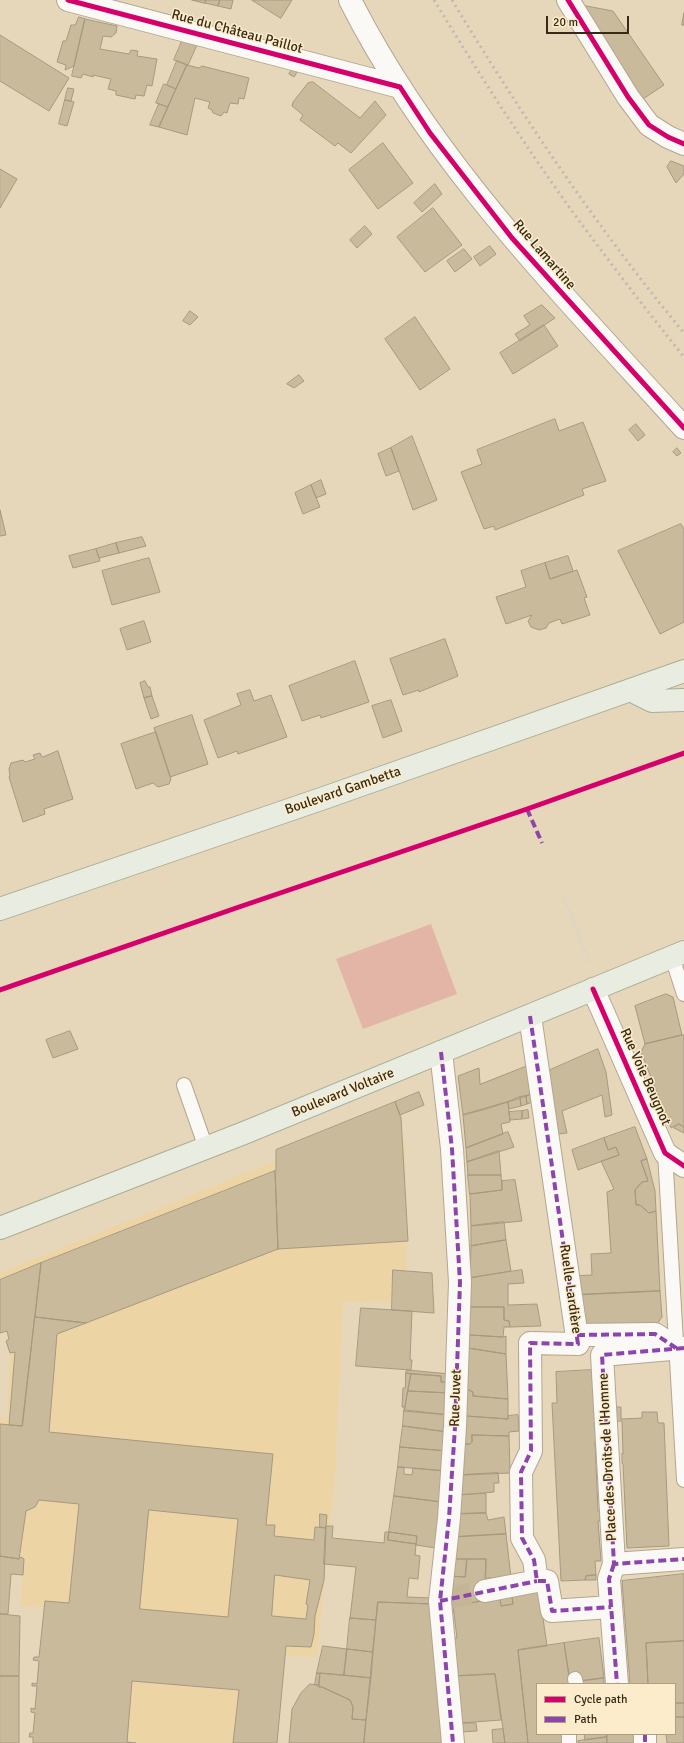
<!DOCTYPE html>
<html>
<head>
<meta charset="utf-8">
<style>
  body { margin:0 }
  #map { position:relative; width:684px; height:1743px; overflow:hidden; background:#e7d7ba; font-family:Signika,sans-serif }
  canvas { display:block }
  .legend { position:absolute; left:536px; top:1683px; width:140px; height:52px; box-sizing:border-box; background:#fceccc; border:1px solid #ad9f83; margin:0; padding:5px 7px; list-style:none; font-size:12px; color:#362b16 }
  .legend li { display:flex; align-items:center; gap:8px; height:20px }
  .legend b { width:20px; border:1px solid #ad9f83 }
  .scale { position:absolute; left:546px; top:16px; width:83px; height:18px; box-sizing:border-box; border:2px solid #362b16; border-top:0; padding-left:5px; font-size:12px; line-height:14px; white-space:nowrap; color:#362b16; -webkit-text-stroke:3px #fceccc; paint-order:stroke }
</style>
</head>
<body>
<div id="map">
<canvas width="684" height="1743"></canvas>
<ul class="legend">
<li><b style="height:5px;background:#d6006c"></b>Cycle path</li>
<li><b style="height:5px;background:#8e44ad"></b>Path</li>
</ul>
<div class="scale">20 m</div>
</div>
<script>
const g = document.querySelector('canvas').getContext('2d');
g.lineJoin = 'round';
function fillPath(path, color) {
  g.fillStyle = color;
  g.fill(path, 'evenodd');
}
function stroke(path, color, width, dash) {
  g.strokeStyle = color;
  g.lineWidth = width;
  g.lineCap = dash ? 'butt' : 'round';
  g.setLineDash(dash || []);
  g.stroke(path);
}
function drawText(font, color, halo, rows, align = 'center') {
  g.font = font + ' Signika,sans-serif';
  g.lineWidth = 3;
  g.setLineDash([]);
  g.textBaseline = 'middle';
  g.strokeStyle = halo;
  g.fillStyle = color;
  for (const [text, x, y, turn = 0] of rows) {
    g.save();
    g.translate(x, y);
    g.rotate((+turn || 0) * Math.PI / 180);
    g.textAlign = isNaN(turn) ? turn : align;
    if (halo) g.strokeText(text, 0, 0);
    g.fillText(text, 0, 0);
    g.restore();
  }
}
const built = new Path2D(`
  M405,1143L407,1303L343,1302L335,1476L317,1657L283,1656L276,1743H32L46,1607L21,1606L23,1562L0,1559V1418L7,1419L10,1350L5,1327L0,1329V1273L278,1160Z`);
const green = new Path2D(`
  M431,924L457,994L363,1029L336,959Z`);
const building = new Path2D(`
  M192,0H206L205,3Z
  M206,0H220L218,6L205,3Z
  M220,0H233L231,9L218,6Z
  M252,0H292L281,18Z
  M581,5L613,11L664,85L643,99Z
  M684,13V25H682Z
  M79,17L85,19L74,66L65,70L66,65L57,62L63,41H66L71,25H75Z
  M85,19L117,26L116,33L111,37L103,36L100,49L129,54L131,50L138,51L137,56L157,59L152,86L147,85L144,96L136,95L135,99L116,95V91L108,89L111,79L93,75V77L83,74L81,78L72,76Z
  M0,35L69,78L49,111L0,81Z
  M182,41L197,45L188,65L174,60Z
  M177,61L187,65L176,89L167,85Z
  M187,65L199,68L202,66L249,78L244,99L239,98L238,104L230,103L227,113L224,112L221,116L213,113L212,110L208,108L210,102L195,98L187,135L159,127Z
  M293,68L299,69L294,77L289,74Z
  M313,82L360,118L375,101L386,115L351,153L338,143L335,146L300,120L303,115L292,106L293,102L308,83Z
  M164,84L176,89L168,107L156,103Z
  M68,88L74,89L71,101L65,100Z
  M65,100L74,102L67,126L59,124Z
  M159,104L168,107L159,127L150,125Z
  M383,143L413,183L378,209L349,170Z
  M671,161L684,166V174L676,183L667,167Z
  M0,169L17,179L0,208Z
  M435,184L442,194L422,212L414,203Z
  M433,208L462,245L425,272L397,237Z
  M365,226L372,234L357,248L350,240Z
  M490,246L496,254L480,266L474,257Z
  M464,249L472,259L455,272L447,261Z
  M542,305L555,318L520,341L515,334L530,325L524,316Z
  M190,311L198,317L190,325L183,321Z
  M415,317L450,369L420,390L385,339Z
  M544,325L558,346L513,374L500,353Z
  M299,375L304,381L294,388L287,384Z
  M555,419L559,431L583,422L606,481L582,489L584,495L495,530L494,526L484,529L461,472L482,464L477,450Z
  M636,424L645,435L638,441L629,430Z
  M412,436L437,500L413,510L391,448Z
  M391,448L399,471L386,476L378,454Z
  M677,448L681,453L677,456L673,452Z
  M321,480L326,494L316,498L311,485Z
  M311,485L320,507L303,514L295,493Z
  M0,510L6,535L0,536Z
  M681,524L684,529V622L660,634L618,551Z
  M142,537L146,546L119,553L116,543Z
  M116,543L119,553L99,558L96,549Z
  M96,549L100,561L73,568L69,556Z
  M568,556L573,571L550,579L545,563Z
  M149,558L160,592L112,605L102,571Z
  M545,563L550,579L577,570L587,597L584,598L590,615L562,624L560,619L549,623L546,628L539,630L531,627L528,621L532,615L506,624L496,597L526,587L521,571Z
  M144,621L151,642L127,650L120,629Z
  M445,639L458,676L419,692V690L403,695L390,659Z
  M355,661L369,702L321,718L320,715L302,721L289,686Z
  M145,681L148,687H150L152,696L144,698L140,683Z
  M250,690L254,701L271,695L287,737L238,754L237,751L218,758L204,720L241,705L237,694Z
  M152,696L159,716L151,719L144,698Z
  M391,700L402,731L383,738L372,706Z
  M192,715L208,764L170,777L154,728Z
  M156,732L171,779L169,784L158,787L153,783L136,789L121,744Z
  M58,751L73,799L44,809L45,814L23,822L9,777L10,776L9,769L11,763L23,760L25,762L35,759L33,755L40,753L42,757Z
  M666,994L673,997L682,1035L645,1044L635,1006Z
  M70,1031L78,1049L53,1058L46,1040Z
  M682,1035H684V1127L679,1124L671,1128L641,1052L645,1044Z
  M598,1049L606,1072L612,1115L605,1117L602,1095L562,1111L567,1133L550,1135L541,1074Z
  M535,1063L539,1092L486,1109L463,1115L458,1076L479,1068L480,1084Z
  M419,1092L424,1105L400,1115L395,1102Z
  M539,1092V1100L527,1104L526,1096Z
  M526,1096L527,1104L521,1106L520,1097Z
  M520,1097L521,1106L509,1109L508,1102Z
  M395,1102L401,1118L408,1241L278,1249L275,1171L276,1170V1150Z
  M508,1102L510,1122L501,1124L503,1134L466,1148L463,1115Z
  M528,1110L529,1118L522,1119V1111Z
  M522,1111V1119L510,1120L509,1112Z
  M679,1124L684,1127V1133L674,1128Z
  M635,1127L647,1159L641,1161L648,1181L642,1182L635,1190L636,1205H640L649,1213L656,1211L660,1291L575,1295L572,1276L592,1275L591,1254L611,1253L607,1192L614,1189L601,1161L619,1155L616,1147L608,1150L604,1138Z
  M508,1132L514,1147L467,1162L466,1148Z
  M604,1138L608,1150L616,1147L619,1155L578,1170L572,1150Z
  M499,1151L501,1175H468L467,1162Z
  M647,1159L655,1191L656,1211L649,1213L640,1205H636L635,1190L642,1182L648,1181L641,1161Z
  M275,1171L278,1249L86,1323L35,1317L41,1263Z
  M468,1175H501L502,1190L470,1194Z
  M515,1180L522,1221L471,1226L470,1194L502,1190V1181Z
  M504,1222L506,1240L471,1246V1226Z
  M506,1240L511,1271L470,1278L471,1246Z
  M41,1263L22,1426L9,1425L15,1352L10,1353L6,1341L9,1339L7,1331L0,1333V1280Z
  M393,1270L432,1273L434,1313L392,1310Z
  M522,1270L524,1283L508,1284V1305L537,1304L541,1326L510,1327L509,1321L504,1320V1307H470V1278Z
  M660,1291L662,1317L657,1324L581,1328L575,1295Z
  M470,1307H504V1320L509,1321L510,1327H504L503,1337L469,1335Z
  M361,1308L412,1311L410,1360H412L411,1370L356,1366Z
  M35,1317L86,1323L57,1334L49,1432L273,1454L266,1525H275L274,1536L314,1540L315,1527L326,1528L324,1580L315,1616L314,1634L311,1647L286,1646L277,1743H233L239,1690L132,1681L127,1742L136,1743H33V1737H29L30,1733H33L35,1713L31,1712V1708L35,1709L37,1686H32V1683L37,1684L39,1661L33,1660L34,1657H39L45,1601L69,1603L79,1504L39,1500L35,1507L26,1511L19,1559L0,1556V1424L22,1426ZM149,1510L238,1519L228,1617L140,1609ZM275,1575L310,1580L306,1604L308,1605L306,1619L272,1616Z
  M469,1335L503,1337L506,1336V1354L468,1348Z
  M468,1348L506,1354L508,1399L473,1396V1392L467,1389Z
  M407,1370L450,1374V1382H441V1376L406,1373Z
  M592,1370L594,1411H599V1423H594L597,1442H595L598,1511H600V1521H598L601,1561H595L596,1575L586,1576L585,1580L561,1581L552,1403H557L556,1372Z
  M406,1373L411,1374L404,1411V1407H402L403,1388H405Z
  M411,1374L441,1376V1382H450V1393L408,1391Z
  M467,1389L473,1392V1396L508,1399V1419L466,1416Z
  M408,1391L450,1393L449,1415L405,1410Z
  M611,1407H621V1419L642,1418V1412H657L658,1423H664L669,1546L627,1548L623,1464L622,1463V1453L623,1454L622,1421H611Z
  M404,1411L449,1415L448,1432L403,1426Z
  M518,1415L519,1431L509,1432V1436L472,1435V1442L470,1444H464L466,1416L508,1419V1416Z
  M403,1426L448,1432L447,1451L400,1447Z
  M472,1435L509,1436L510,1473L463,1475L464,1444H470L472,1442Z
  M400,1447L447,1451L446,1471L398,1467Z
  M398,1467H404V1474L412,1475L413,1468L446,1471L442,1502L394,1496Z
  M498,1473L499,1483H494V1492L460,1495L463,1475Z
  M486,1494V1513L457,1514L460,1495Z
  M394,1496L442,1502L436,1548L416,1545L417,1536L389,1532Z
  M486,1513L488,1520L504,1517L506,1534L454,1537L457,1514Z
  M320,1514L327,1515L326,1528L320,1527Z
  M326,1526H333L332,1538L384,1543L385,1532H389L388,1540L416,1544L415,1555L420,1556L418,1579L409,1578L407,1597L432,1598V1604L378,1602L376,1620L350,1618L356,1567L324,1564Z
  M389,1532L417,1536L416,1544L388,1540Z
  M506,1534L511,1578H485L486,1559H452L454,1537Z
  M0,1556L19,1559L21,1557L24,1559L23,1575L11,1574L8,1614H0Z
  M452,1559H467L465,1577L450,1576Z
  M467,1559H486L485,1600L448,1607L450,1576L465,1577Z
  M684,1574V1641L646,1643L648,1684H630L622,1581Z
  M596,1575V1580H585L586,1576Z
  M539,1591L547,1646L518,1650L528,1743H505L495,1674L457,1676L454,1638H457L453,1606L500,1598L501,1606L513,1604L512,1596Z
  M512,1596L513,1604L501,1606L500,1598Z
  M378,1602L432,1604L447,1743H364Z
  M0,1614L20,1616L19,1676H0Z
  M350,1618L376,1620L373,1652L347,1649Z
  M599,1638L604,1678L581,1681L580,1674H569L564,1643Z
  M684,1641V1703H675V1684H648L646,1643Z
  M564,1643L570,1684H537V1734H562L563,1743H528L518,1650Z
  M323,1646L347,1649L344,1675L317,1673Z
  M347,1649L373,1652L371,1678L344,1675Z
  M317,1673L320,1674L319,1685H315Z
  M320,1673L371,1678L366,1720L352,1719L353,1707L350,1700L322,1687H319Z
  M495,1674L501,1720L461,1723L460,1699L457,1676Z
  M0,1676H19V1743H0Z
  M604,1678V1684H581V1681Z
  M310,1684L319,1685V1687H322L350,1700L353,1707L352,1719L366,1720L364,1743H289L292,1709L301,1693Z
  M675,1703H684V1717H675Z
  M675,1717H684V1743H667L666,1734H675Z
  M461,1723H476L477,1731L461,1732Z
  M503,1729L505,1743H493L492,1730Z
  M585,1734H607V1737L585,1740Z
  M607,1734H636V1743H607Z
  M607,1737V1743H578V1741Z`);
const streetTunnel = new Path2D(`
  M449,1598L485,1591`);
const path = new Path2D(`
  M564,898L590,964`);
const lane = new Path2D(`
  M672,957L684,994
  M184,1085L206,1148
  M665,1153L684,1480
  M575,1679L576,1684
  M569,1734V1743`);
const street = new Path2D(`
  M68,0L400,87
  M350,0C432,163 563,294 684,428
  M568,0L628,97L649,125L668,137L684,144
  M593,989L665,1153L684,1166
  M530,1016L578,1344L530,1343L531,1451L521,1472L522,1538L534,1560L537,1581H547L552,1611L611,1607
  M441,1052L452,1149L460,1282L455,1427L449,1518L440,1601L453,1743
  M577,1335L655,1334L676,1348
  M684,1348L602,1355L614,1564L684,1559
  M614,1564L609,1579L617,1684
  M485,1591L537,1581
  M645,1734V1743`);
const primary = new Path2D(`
  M630,690L652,701L684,700
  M0,909L324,798L684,671
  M0,1228L244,1133L684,952`);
const rail = new Path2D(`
  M434,0C487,87 542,173 604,254C630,289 657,323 684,357
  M452,0C522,116 598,229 684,333`);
const quiet = new Path2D(`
  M527,809L542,843
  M530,1016L578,1344L530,1343L531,1451L521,1472L522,1538L534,1560L537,1581H547L552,1611L611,1607
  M441,1052L452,1149L460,1282L455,1427L449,1518L440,1601L453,1743
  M577,1335L655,1334L676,1348
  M684,1348L602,1355L614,1564L684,1559
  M614,1564L609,1579L617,1684
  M440,1601L537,1581
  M645,1734V1743`);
const cycleway = new Path2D(`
  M68,0L400,87L430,133L512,238L684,428
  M568,0L628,97L649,125L668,137L684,144
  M593,989L665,1153L684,1166
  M0,990L239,907L527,809L684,753`);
const streetNames = [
  ["Rue du Château Paillot",237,32,15],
  ["Rue Lamartine",544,255,49],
  ["Boulevard Gambetta",343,791,-19],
  ["Rue Voie Beugnot",645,1077,66],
  ["Boulevard Voltaire",343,1093,-22],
  ["Ruelle Lardière",570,1289,82],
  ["Rue Juvet",456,1398,-88],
  ["Place des Droits de l'Homme",608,1457,-93]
];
fillPath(built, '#ecd4a5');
fillPath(green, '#e3b5a6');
fillPath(building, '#caba9c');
stroke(building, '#a59982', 1);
stroke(streetTunnel, '#c4b599', 22, [22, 11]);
stroke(lane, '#b2a690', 16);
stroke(street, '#b2a690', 24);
stroke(primary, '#aaae94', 24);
stroke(path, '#dad5cc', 2.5, [4, 2]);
stroke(lane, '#fbf9f5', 14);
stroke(street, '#fbf9f5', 22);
stroke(primary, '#e9ede1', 22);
stroke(rail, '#bdb9b2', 3, [2, 4]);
stroke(quiet, '#8e44ad', 4, [8, 4]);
stroke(cycleway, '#d6006c', 5);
drawText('14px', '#362b16', '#fceccc', streetNames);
</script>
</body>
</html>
